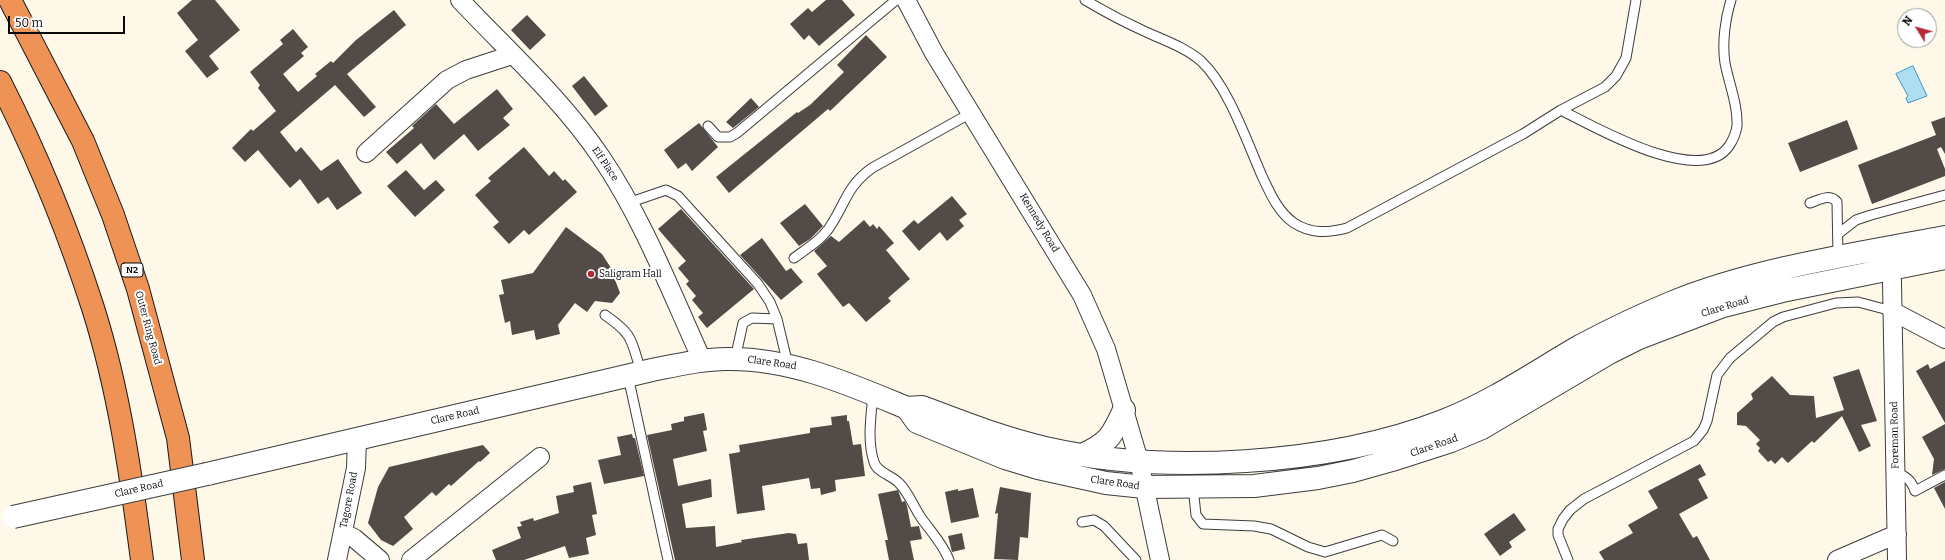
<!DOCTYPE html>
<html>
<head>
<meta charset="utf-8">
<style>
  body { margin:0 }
  #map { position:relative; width:1945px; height:560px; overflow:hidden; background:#fef8e8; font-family:Bitter,serif }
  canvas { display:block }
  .north { position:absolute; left:1897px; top:8px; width:40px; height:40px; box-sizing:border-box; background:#fff; border:1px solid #9d9d9d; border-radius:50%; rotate:307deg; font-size:11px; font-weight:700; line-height:16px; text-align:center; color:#0a0a0a }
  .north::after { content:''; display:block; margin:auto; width:14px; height:18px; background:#b42838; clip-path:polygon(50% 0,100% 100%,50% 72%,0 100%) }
  .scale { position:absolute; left:8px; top:16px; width:117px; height:18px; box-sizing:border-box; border:2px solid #0a0a0a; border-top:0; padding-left:5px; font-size:12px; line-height:14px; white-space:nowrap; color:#0a0a0a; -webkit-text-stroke:3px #fff; paint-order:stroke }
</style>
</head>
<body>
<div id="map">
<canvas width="1945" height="560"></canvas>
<div class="north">N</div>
<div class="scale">50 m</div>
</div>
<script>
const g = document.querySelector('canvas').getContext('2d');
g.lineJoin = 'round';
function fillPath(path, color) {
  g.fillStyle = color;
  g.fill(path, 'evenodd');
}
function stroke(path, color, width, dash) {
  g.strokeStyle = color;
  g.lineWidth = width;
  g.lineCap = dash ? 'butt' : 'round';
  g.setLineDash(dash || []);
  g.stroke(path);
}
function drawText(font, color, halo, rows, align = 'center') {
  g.font = font + ' Bitter,serif';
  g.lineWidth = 4;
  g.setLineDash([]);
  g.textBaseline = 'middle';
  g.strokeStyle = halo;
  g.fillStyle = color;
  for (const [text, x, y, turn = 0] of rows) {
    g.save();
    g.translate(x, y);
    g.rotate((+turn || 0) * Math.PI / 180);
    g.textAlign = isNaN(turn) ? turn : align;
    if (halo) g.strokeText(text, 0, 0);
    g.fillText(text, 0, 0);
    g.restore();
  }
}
const water = new Path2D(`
  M1913,66L1927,96L1908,103L1906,98L1908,96L1896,74Z`);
const building = new Path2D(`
  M192,0H215L240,30L209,56L219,69L207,78L185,51L198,40L177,13Z
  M826,0H842L855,15L819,46L809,35L804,40L790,24L808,8L812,12Z
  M394,10L406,25L347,74L376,107L364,117L335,85L280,132L296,152L301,147L321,171L338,159L362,193L337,210L328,197L318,204L300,179L290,188L258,150L245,162L232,148L251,129L253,131L276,111L258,88L260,85L250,72L283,44L280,40L293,29L308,47L301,53L304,56L283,74L298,92L317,76L315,74L331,61L333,63L356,40Z
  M527,15L546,35L530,50L511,30Z
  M866,35L887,57L830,111L828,109L729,193L716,177L797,112L798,113L810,105L844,72L837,65Z
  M584,76L608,106L595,116L572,86Z
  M497,89L513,109L503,118L510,125L478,151L464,134L434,160L421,143L397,164L386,152L414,128L412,126L436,104L454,124Z
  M751,98L759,107L733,128L726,122Z
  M1945,117V154L1941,147L1937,149L1945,169V176L1872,204L1858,165L1936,135L1931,122Z
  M1847,120L1858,149L1800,172L1788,143Z
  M699,123L718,147L692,171L686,163L678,169L664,150Z
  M524,147L549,176L554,171L563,181L565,179L577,192L529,235L524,230L509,244L493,227L499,222L475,195L491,181L488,178Z
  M406,170L424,190L436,180L445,190L415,217L387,186Z
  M952,196L967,214L959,220L964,226L947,241L940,232L919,251L902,231L914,220L918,224Z
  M805,204L823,226L810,239L799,246L780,223Z
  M681,209L754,289L707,328L698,317L703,313L692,300L696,296L686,284L689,281L678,268L686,261L658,229Z
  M864,220L870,227L873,224L877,229L879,226L894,243L886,250L910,279L888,298L891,301L866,322L849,303L843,307L817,274L827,266L814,251L831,236L839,242Z
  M566,227L602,254L611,268L609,273L614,277L620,293L612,303L595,301L587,312L575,303L558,325L560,334L536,340L534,330L512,335L510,321L505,323L499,295L504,294L501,280L533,273Z
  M762,238L786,271L791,268L803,282L781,300L740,255Z
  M1945,361V423L1916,371L1928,364L1930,369Z
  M1859,369L1877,421L1861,425L1871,446L1859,452L1842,416L1814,443L1812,441L1788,463L1782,457L1775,464L1771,460L1768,462L1758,451L1760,448L1756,444L1760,440L1746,426L1737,425V413L1753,399L1751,394L1772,376L1790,395L1814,396L1816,418L1844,410L1833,377Z
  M704,413L707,430L703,431L707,451L673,459L678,486L711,479L712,497L682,504L686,528L715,526L716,547L742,542L741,540L789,533L796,534L798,544L807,543L809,560H675L647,435L672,430L671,424L684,421V417Z
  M847,415V421H849L853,445L861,444L865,476L835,480L836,491L821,495L820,488L811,489L809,478L762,486L765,510L737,514L729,454L740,452L739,445L810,433V428L832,425L831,417Z
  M1945,424V469L1932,475L1934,459L1922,437Z
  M632,434L633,438H635L644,476L604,484L598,460L621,455L617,437Z
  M483,445L490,453L480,462L479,461L451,486L449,484L436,496L432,492L404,517L413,529L393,546L381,540L368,523L378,487L389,467Z
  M1700,464L1706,475L1698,479L1708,498L1679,514L1693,538L1697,536L1710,560H1604L1599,552L1633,533L1628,525L1658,508L1648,491Z
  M591,482L597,514L592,515L596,535L586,538L589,554L569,558L565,546L524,560H496L492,550L521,538L517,527L522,526L520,522L533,518L534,521L559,513L556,496L574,492L573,486Z
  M1945,482V509L1934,488Z
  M1000,487L1031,493L1028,538L1020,537L1018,560L994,559L998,513L995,514Z
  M973,488L979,517L951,523L945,492L958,489V491Z
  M898,490L902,502L905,501L907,506L911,527L919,526L922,539L910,541L914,560H889L885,540H888L878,494Z
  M1514,513L1526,530L1509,542L1512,547L1500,556L1484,534Z
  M962,533L965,549L952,552L948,536Z`);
const service = new Path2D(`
  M1085,0C1105,12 1124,22 1144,31C1163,40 1185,47 1201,61C1228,86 1247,142 1262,176C1270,193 1278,212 1294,223C1311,234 1328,233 1347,228L1523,134L1561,110L1605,87L1616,76L1626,58L1636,0
  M1561,110C1595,127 1700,188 1729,146C1733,140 1736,133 1737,126C1738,105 1729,84 1725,63C1722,44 1725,19 1731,0
  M708,126L718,137H730L737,133L896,0
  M628,203L666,190L678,196L758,284L770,302L777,319
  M1810,203C1819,200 1830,193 1837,202L1838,257
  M1838,234L1856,220L1871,215L1945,195
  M794,258C806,249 823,239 831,225C846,202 847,186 872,168L971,113
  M605,315C634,335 631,340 641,372
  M735,359L743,323L752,318L777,319L788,365
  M628,376L668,560
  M873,395C871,416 867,441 874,462C877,473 892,475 899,483C909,493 914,508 922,519C932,533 943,544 949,560
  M1896,472C1907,477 1911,480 1915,491L1945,475
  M1193,487L1196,515L1203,524L1254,526L1271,529L1308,547L1325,552L1382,535L1393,541
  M1082,522L1094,520L1104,526L1136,560
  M1568,560L1558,535V529L1563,519L1570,510L1584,499L1694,441L1703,430L1707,421L1717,375L1730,358L1773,322L1783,317L1836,303L1858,302L1892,311`);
const minor = new Path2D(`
  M460,0C508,51 562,99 601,157C643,219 671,292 702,360
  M906,0L934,53L1082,295L1106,349L1139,461L1160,560
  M366,153L447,80L466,70L512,55
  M1889,257L1892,282L1897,560
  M1892,311L1945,339
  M343,533L354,538L380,560
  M337,560L356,468L357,439
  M411,560L540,457
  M1837,560L1897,534`);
const tertiary = new Path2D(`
  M907,408L917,422L1005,458L1038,468L1106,483L1144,487L1254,486L1318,478L1353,471L1392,460L1451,441L1482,428L1609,353L1639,338L1723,306L1782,291L1945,258
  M1082,455C1109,443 1112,436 1124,410
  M207,474L652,370C677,365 702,359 727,359C791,358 849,384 907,408L922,407C962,422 1002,438 1045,448C1163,475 1330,465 1443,421C1492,402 1535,372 1580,346C1610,330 1641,315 1673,302C1757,268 1856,254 1945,237`);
const motorway = new Path2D(`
  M10,0L83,141L113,215L138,289L178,438L193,560
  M0,82C37,155 68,230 93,308C119,390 131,475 142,560`);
const tertiaryBridge = new Path2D(`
  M13,517L207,474`);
const markers = [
  [591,274,4,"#b42838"]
];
const shields = [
  [132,270,22]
];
const shieldNames = [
  ["N2",132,270]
];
const streetNames = [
  ["Elf Place",605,164,56],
  ["Kennedy Road",1039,223,59],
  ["Clare Road",1725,307,-17],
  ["Outer Ring Road",148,328,75],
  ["Clare Road",772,363,8],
  ["Clare Road",455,416,-13],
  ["Foreman Road",1895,435,-91],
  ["Clare Road",1434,446,-19],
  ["Clare Road",1115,483,8],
  ["Clare Road",139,489,-13],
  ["Tagore Road",349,500,-79]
];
const poiNames = [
  ["Saligram Hall",599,274]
];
fillPath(water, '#afdef3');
stroke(water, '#3998c8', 1);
fillPath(building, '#524b47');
stroke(service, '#3d3d3d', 11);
stroke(minor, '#3d3d3d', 20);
stroke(tertiary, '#3d3d3d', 24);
stroke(motorway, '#1b1b1b', 24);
stroke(service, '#fff', 9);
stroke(minor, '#fff', 18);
stroke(tertiary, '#fff', 22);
stroke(motorway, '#ef9255', 22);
stroke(tertiaryBridge, '#3d3d3d', 24, []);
stroke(tertiaryBridge, '#fff', 22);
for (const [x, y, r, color] of markers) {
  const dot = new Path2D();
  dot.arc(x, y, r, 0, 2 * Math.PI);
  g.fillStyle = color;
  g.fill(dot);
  stroke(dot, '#fff', 1.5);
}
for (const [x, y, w] of shields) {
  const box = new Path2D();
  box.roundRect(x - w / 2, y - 7, w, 14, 3);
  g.fillStyle = '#fff';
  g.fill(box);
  stroke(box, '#0a0a0a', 1);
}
drawText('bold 9px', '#0a0a0a', null, shieldNames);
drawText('10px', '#0a0a0a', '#fff', streetNames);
drawText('10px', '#0a0a0a', '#fff', poiNames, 'left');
</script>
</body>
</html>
